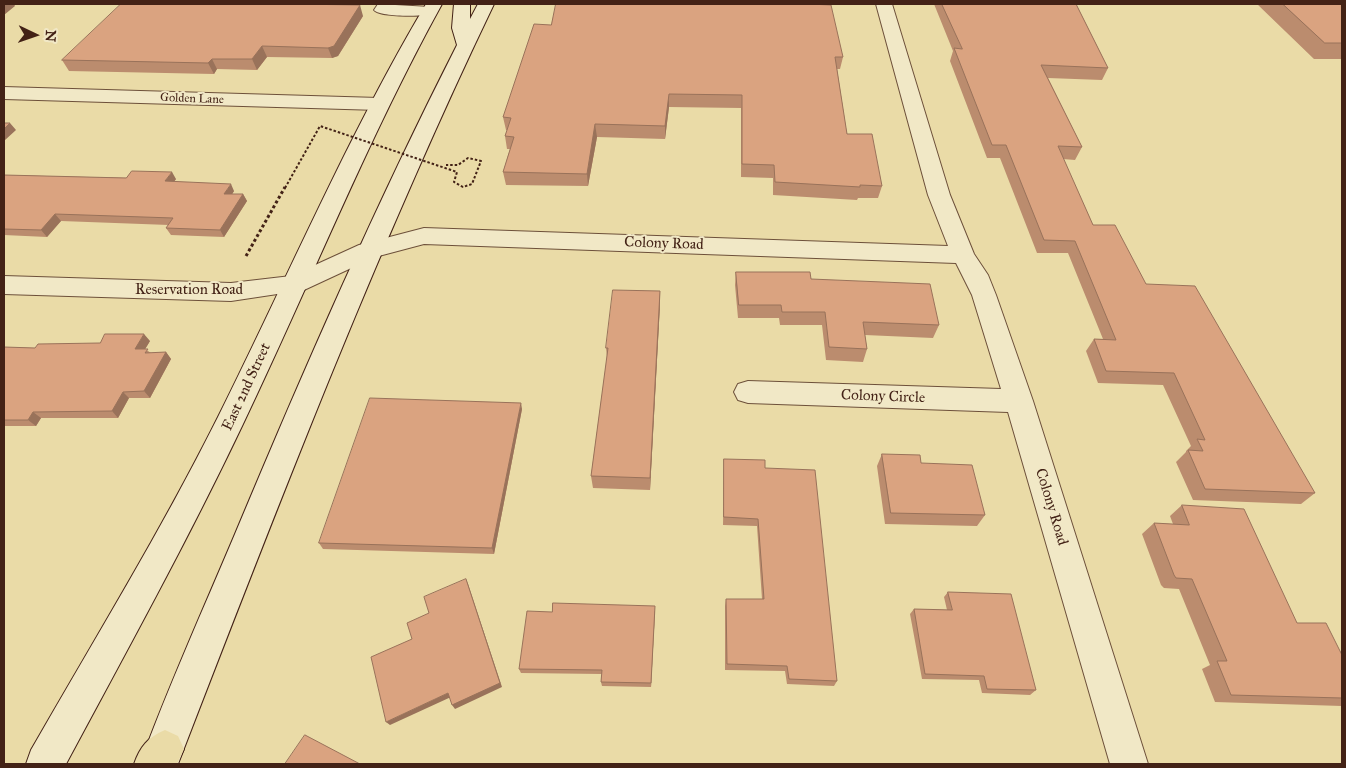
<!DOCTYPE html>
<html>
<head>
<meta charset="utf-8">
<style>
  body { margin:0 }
  #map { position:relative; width:1346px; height:768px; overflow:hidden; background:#eadba7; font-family:"IM FELL Great Primer",serif }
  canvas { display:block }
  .frame { position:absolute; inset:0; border:5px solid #432216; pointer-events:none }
  .north { position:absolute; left:10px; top:10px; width:50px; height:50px; -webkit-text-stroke:4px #f1e8c6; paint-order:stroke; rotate:93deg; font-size:14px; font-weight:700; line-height:20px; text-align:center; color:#432216 }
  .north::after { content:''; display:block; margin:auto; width:18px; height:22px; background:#432216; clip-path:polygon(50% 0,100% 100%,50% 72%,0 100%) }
</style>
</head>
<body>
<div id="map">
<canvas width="1346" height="768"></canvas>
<div class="frame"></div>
<div class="north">N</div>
</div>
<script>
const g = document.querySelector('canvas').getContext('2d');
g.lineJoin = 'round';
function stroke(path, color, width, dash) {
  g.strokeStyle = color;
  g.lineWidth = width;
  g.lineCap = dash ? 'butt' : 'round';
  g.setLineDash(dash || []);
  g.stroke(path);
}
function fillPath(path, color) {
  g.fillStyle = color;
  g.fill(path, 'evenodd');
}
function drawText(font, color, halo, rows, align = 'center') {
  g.font = font + ' "IM FELL Great Primer",serif';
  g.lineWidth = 4;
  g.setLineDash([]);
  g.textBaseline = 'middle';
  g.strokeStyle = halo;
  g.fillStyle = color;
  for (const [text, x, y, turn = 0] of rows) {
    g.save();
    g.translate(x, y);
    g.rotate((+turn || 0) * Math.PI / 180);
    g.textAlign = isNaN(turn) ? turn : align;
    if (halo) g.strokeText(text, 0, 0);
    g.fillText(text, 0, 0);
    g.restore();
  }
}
const service = new Path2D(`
  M378,4L430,7L437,11C432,18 379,17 374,10Z`);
const minor = new Path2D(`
  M876,4H892L950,195L974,254L988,275L996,295L1033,401L1148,764H1110L1008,412L748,403L738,400L734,392L738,384L748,381L1001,389L972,295L956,263L424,244L375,257L304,290L231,301L4,294V276L231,283L291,276L359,245L424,228L948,246L928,195Z
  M4,87L379,98L386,100L389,104L386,108L379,110L4,99Z`);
const secondary = new Path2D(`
  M426,4H442C367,140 310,284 243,424C188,540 126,652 66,764H26L31,750C94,640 161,531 218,417C287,279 347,137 426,4Z
  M454,4H470V19L478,4H494C375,252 277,508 178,764H140C168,687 203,610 235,534C304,369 376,204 457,45L452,28Z`);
const motorway = new Path2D(`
  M165,730L178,736L184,749L177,764H134C140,747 148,737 165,730Z`);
const pathBridgeFar1 = new Path2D(`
  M285,188L320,126L457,172L454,182L463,187L472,184L481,161L468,158L458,165H446`);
const pathBridge = new Path2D(`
  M246,256L285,187`);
const wall = new Path2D(`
  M934,4H1076L1108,68L1102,80L1048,78L1082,147L1075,160L1063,159L1093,225L1146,284L1315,493L1301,504L1193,500L1176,462L1186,452V451L1191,446L1163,385L1098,383L1086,351L1094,339H1103L1068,253H1037L1000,158H987L950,61L953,51Z
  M1257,4H1342V59H1314Z
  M363,16L338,56L332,58L267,57L257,70L217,69L214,74L69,71L62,60Z
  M551,25L843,57L840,69H837L847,134L882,186L878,198H858L857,200L773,195V178L741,177V108L669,107L665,139L597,137L588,186L506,185L503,172L510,149H507L505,136L507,130H506L503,117Z
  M4,175L176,179L174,182L234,191L232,194H243L247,201L224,237L171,235L166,228L169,225L61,221L47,237L4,235Z
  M736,272L811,279L939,325L933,338L865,335L867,349L863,362L826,360L822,325H780L779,318H738L735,285Z
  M660,291V304L650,490L593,488L591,476L607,357L606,348Z
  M150,341L145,349L151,353L166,352L171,359L150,398H129L118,418H41L36,426H4V347L35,348L100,343Z
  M522,409L494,554L323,549L319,543Z
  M882,454L921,463L985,515L977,526L885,524L877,466Z
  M724,459L765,468L837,681L834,686L787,684L785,671L725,670V606L726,599H762L757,526L723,525L724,467Z
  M1182,505L1297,623L1342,698V706L1215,702L1202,669L1210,665L1179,589L1164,588L1161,585L1142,534L1154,523L1173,524L1170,516Z
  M948,592L1036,690L1030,695L982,693L979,680L922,679L910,614L914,609L947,610L944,597Z
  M655,611L651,687L602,686L601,682L602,674L521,673L519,669L552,612Z`);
const shadedWall = new Path2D(`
  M4,4H14L15,6L4,15Z
  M360,5L363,16L338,56L332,58L328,48Z
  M262,46L267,57L257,70L252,59Z
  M212,59L217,69L214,74L208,63Z
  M669,94V107L665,139V126Z
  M10,123L16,130L4,141V129Z
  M595,124L597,137L588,186L587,174Z
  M172,172L176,179L169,188L165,181Z
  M231,184L234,191L228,201L224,194Z
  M243,194L247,201L224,237L220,230Z
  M55,214L61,221L47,237L41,230Z
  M660,291V304L650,490V478Z
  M144,334L150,341L141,356L135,349Z
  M166,352L171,359L150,398L144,391Z
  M123,392L129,398L118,418L112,411Z
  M521,403L522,409L494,554L492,548Z
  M33,412L41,418L36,426L28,420Z
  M466,579L468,584L502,687L455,709L452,705Z
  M655,606V611L651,687V683Z
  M448,693L451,697L390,725L386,722Z`);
const building = new Path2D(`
  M121,4H293L360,5L334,46L328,48L262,46L252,59H212L208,63L62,60Z
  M556,4H808L831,5L843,57H835L847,134H872L882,186L860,185V187L775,182L774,165L742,164V95L669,94L665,126L595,124L587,174L503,172L514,137L505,136L511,118L503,117L534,24L551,25Z
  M942,4H1076L1108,68L1041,65L1082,147L1058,146L1093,225H1115L1146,284L1195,286L1315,493L1205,489L1188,450L1203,451L1197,439L1205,440L1174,373L1106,371L1094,339L1116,340L1075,241L1044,240L1006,145H992L954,48L962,49Z
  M1283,4H1342V43H1325Z
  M4,123H10L4,129Z
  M132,171L172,172L165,181L231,184L224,194H243L220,230L166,228L173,218L55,214L41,230L4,229V175L126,178Z
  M736,272H810L811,279L930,284L939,325L863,322L867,349L829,347L825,312H782L781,305H739Z
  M613,290L660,291L650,478L591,476L608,348H606Z
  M105,334H144L135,349H148L145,353L166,352L144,391L123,392L112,411L33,412L28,420H4V347L35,348L38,344L100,343Z
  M370,398L521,403L492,548L319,543Z
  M882,454L920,455L921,463L972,465L985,515L891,513Z
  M724,459L765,460V468L815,470L837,681L789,679L787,666L727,664L726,599H764L758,519L724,517Z
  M1182,505L1244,509L1297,623H1326L1342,655V698L1231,695L1217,661H1227L1192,579L1176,578L1174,575L1154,523L1189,525Z
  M466,579L500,683L452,705L448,693L386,722L371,657L412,639L407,623L429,613L424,597Z
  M948,592L1011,594L1036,690L987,689L984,676L925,674L914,609L952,610Z
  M553,603L655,606L651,683L601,682L602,670L519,669L527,611L552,612Z
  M305,735L360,764H285Z`);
const farStreetnames = [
  ["Golden Lane",192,99,2]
];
const streetNames = [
  ["Colony Road",664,244,2],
  ["Reservation Road",189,290],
  ["East 2nd Street",247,387,-65],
  ["Colony Circle",883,397,2],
  ["Colony Road",1051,507,73]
];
stroke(service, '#6d503a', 2);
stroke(minor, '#6d503a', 2);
stroke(secondary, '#432216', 2);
stroke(motorway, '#432216', 2);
fillPath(service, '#f1e8c6');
fillPath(minor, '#f1e8c6');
fillPath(secondary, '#f1e8c6');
fillPath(motorway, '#eadba7');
stroke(pathBridgeFar1, '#432216', 2, [2.5, 2]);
stroke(pathBridge, '#432216', 3, [3, 2.5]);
fillPath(wall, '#bb8c6e');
fillPath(shadedWall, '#99725a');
fillPath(building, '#daa380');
stroke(building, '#99725a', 1);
drawText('12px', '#432216', '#f1e8c6', farStreetnames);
drawText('15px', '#432216', '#f1e8c6', streetNames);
</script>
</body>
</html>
